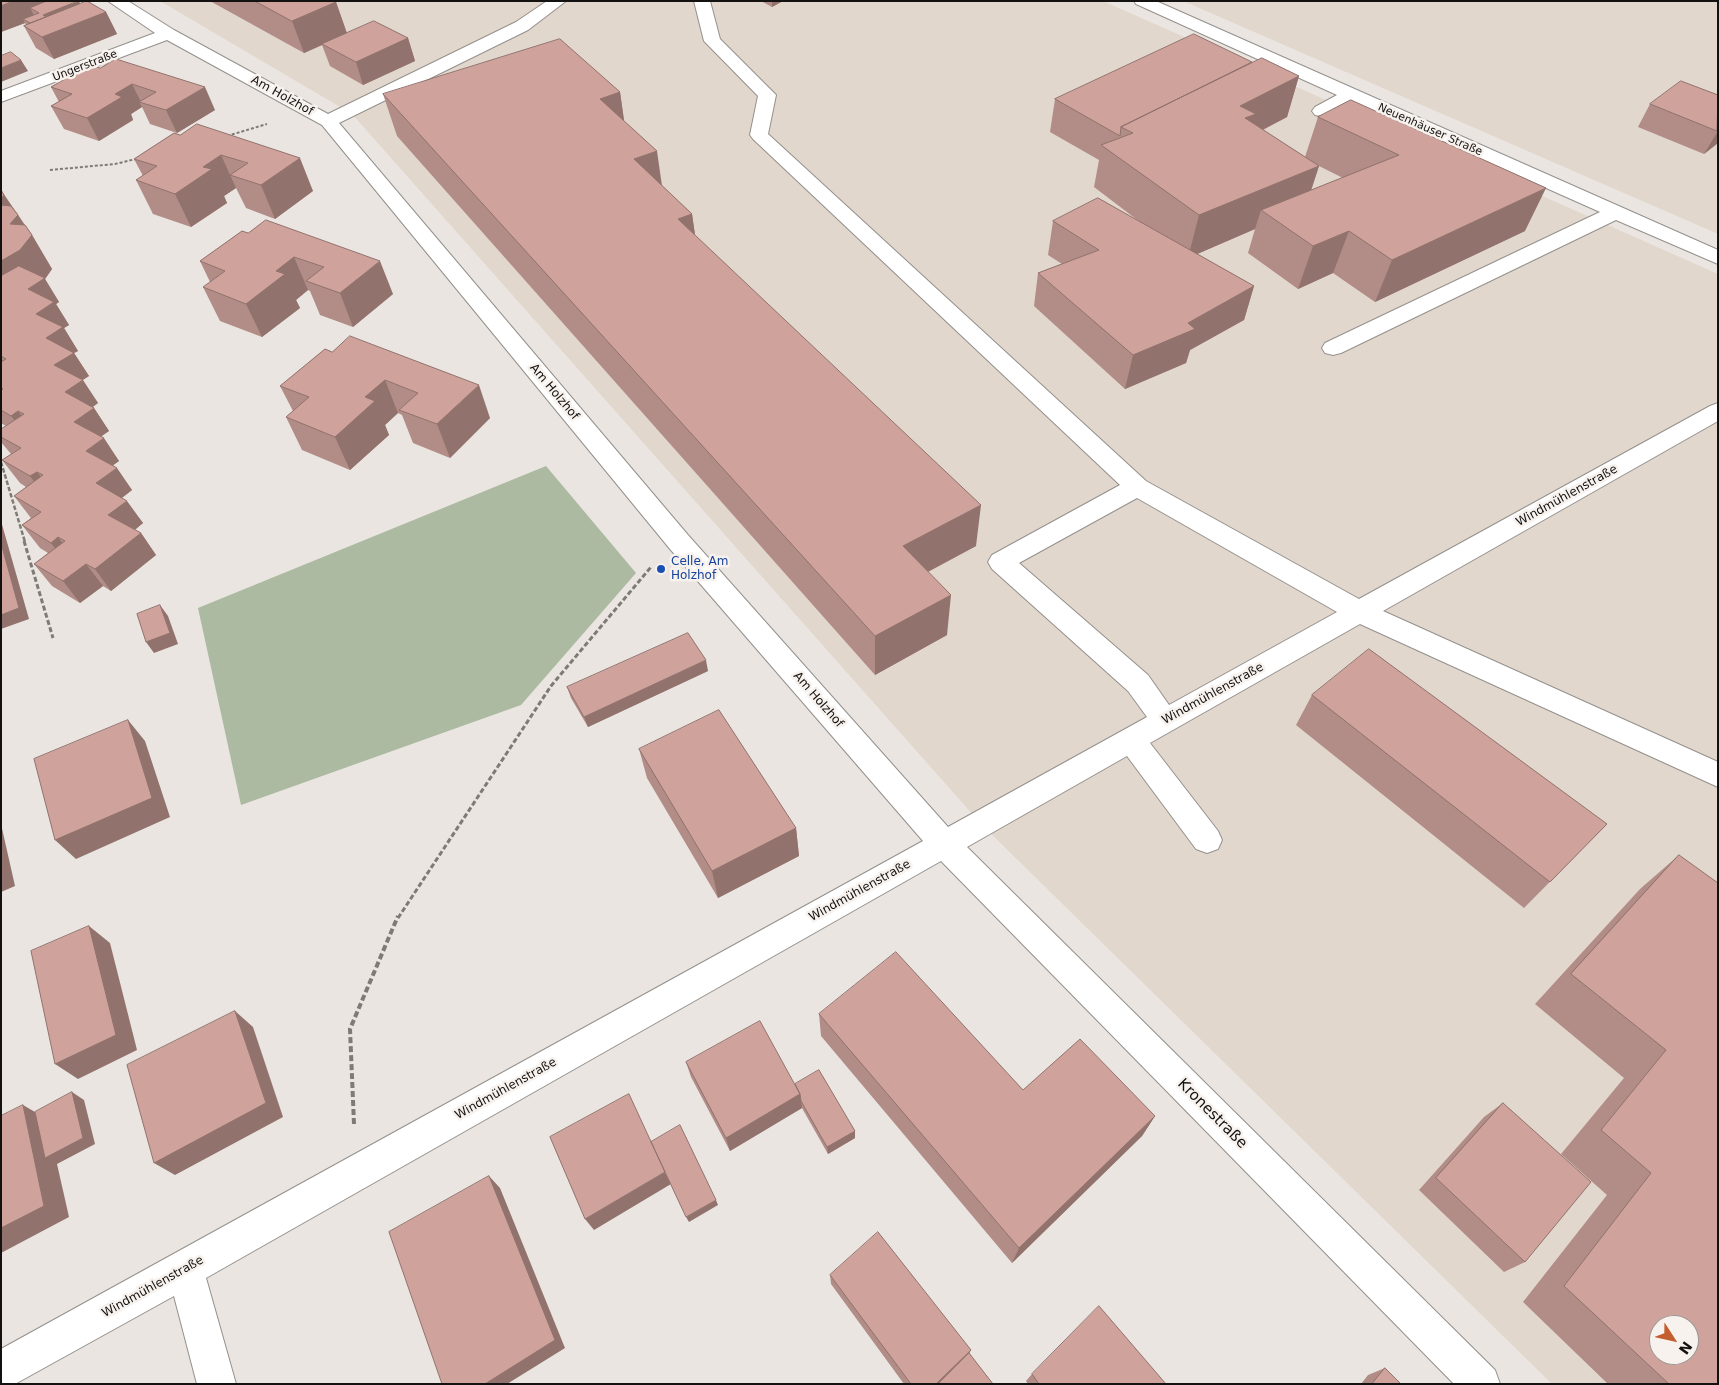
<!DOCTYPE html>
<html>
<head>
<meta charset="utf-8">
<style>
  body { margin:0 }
  #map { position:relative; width:1719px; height:1385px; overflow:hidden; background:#eae5e0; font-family:"DejaVu Sans",sans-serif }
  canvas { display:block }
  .frame { position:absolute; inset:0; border:2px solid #141210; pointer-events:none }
  .north { position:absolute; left:1649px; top:1315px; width:50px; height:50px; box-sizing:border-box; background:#f7f2ee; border:1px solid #9c9895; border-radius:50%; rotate:125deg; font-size:14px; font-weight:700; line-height:20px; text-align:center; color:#141210 }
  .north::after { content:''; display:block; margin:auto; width:18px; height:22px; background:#c45e2e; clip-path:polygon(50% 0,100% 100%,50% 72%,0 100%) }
</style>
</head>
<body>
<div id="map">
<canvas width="1719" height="1385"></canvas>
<div class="frame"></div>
<div class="north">N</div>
</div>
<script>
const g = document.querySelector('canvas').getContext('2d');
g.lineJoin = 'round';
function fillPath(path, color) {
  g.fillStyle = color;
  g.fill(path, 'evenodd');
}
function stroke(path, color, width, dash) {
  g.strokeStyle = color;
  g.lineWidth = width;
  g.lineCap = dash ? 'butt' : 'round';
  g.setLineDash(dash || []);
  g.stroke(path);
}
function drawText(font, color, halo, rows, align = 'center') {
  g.font = font + ' "DejaVu Sans",sans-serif';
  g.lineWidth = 5;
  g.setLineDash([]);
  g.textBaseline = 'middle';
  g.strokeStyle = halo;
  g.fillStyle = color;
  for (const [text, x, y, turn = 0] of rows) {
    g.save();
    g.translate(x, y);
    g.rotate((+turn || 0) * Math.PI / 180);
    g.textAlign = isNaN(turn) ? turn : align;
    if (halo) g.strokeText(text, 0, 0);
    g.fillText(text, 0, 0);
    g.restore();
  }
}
const built = new Path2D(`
  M160,1H1103L1718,274V1384H1552L982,825L352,114ZM1659,1325H1689V1355H1659Z
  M1183,1H1718V234Z`);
const green = new Path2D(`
  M546,466L636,573L521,705L241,805L198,608Z`);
const pathFar3 = new Path2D(`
  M227,136L267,124
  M50,170L115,164L136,159`);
const pathFar2 = new Path2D(`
  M1,462L25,542`);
const pathFar1 = new Path2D(`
  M24,541L53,638
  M398,918L551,686L651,567`);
const path = new Path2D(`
  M354,1124L350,1029L398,916`);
const minor = new Path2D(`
  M108,1H128L174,30L328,114L516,22L547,1H566L528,30L339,123L688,535L948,827L1147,717L1128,691L992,569L988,562L992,555L1120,485L753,139L750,135L758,96L704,41L694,1H710L720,39L776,95L768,134L1146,481L1359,599L1710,406L1718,403V421L1383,611L1718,762V787L1360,624L1150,743L1218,831L1222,840L1218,849L1207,853L1196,849L1127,756L967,847L1495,1370L1500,1384H1454L941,861L206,1278L236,1384H197L174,1296L15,1384H1V1349L923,841L670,549L322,125L167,40L1,102V91L155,33ZM1137,498L1337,612L1169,705L1148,675L1019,563Z
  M1134,1H1156L1718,250V264L1616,220L1341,353L1333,355L1325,353L1322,348L1325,343L1600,212L1351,101C1340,107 1328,118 1315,115L1312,111L1315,107L1337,95L1136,4Z`);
const wall = new Path2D(`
  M1,1L80,4L106,12L117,34L54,59L36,48L24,26L26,25L25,23L1,32Z
  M210,1H335L336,2L347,33L408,38L415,61L363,85L330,66L322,45L304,53Z
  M761,1H783L772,7Z
  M1252,62L1299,76L1287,117L1263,130L1305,157L1318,117L1351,100L1525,231L1375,302L1333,273L1298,289L1248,253L1255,229L1197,254L1254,286L1244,320L1190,350L1186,363L1125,389L1034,306L1038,273L1062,264L1048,255L1053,221L1140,222L1094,187L1099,160L1050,132L1055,99ZM1319,166L1343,178L1311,191Z
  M90,65L215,110L177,133L150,124L142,107L131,114L133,120L99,141L64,129L51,106L59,102L51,87Z
  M620,92L624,121L662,186L692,214L695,235L976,546L928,572L947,635L875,675L397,136L383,94Z
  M1718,95V143L1704,154L1638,127L1650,104Z
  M174,133L313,191L275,219L246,208L236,188L224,196L227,203L191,227L153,214L136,180L143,176L134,159Z
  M1,190L32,235L52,269L45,279L59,302L56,304L69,325L64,328L78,351L74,353L89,376L82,380L98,403L93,407L94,408L109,431L101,436L119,461L113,465L132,490L122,498L143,523L135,530L141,533L156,555L111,591L103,586L80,603L52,586L34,564L48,553L40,548L22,525L31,518L14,496L26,487L20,483L2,460L11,454L1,442V429L6,426L1,423Z
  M242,231L393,294L353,327L320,315L310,291L308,290L296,300L300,308L262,337L220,321L203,287L210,282L200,261Z
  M325,349L490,418L450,458L413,443L402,415L398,413L385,425L389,435L350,470L302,450L286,417L293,411L280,386Z
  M708,671L588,727L571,698L567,687Z
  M1312,695L1607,824L1524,908L1296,725Z
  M639,749L796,828L799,856L718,898L647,778Z
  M1679,855L1718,1384H1608L1523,1302L1607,1195L1561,1154L1624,1078L1535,1004L1640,889Z
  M819,1014L1023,1090L1155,1116L1142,1136L1012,1263L821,1036Z
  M686,1062L795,1084L855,1138L828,1154L802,1108L730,1151L691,1077Z
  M1503,1103L1525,1262L1504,1272L1419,1190L1484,1117Z
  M830,1275L971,1350L969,1353L993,1384H904L831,1284Z
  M1385,1368L1401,1384H1361L1368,1375Z
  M1032,1374L1166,1384H1028L1026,1381Z`);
const shadedWall = new Path2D(`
  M13,1H49L30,8L36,19H23L25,23L1,32V6Z
  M79,1L84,12L52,25L43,15Z
  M772,1H783L772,7Z
  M336,2L347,34L322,44V45L304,53L292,21Z
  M106,12L117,34L54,59L42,37Z
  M408,38L415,61L363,85L356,62Z
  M21,60L28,71L1,82V68Z
  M1299,76L1287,117L1250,136L1240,106Z
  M132,84L141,102H139L142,107L131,114L133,120L99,141L87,118L115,94Z
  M205,87L215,110L177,133L166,110Z
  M620,92L626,134L600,99Z
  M1718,131V143L1704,154Z
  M657,151L663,193L634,159Z
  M221,155L236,188L224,196L227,203L191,227L175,194L203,167Z
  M300,158L313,191L275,219L261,185Z
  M1319,166L1305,208L1261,210L1255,229L1188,258L1199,215Z
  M1546,188L1525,231L1375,302L1392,260Z
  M1,190L18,216V215L31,236L32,235L52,269L45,279L59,302L56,304L69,325L64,328L78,351L74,353L89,376L69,389L1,284Z
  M692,214L698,256L678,219Z
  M1349,231L1333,273L1298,289L1313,246Z
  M294,257L308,290L296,300L300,308L262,337L246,304L276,271Z
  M380,261L393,294L353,327L340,293Z
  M1254,286L1244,320L1190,350L1186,363L1125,389L1133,355L1188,323Z
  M83,380L98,403L80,415L65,392Z
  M385,380L398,413L385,425L389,435L350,470L335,437L365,397Z
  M479,385L490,418L450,458L437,424Z
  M94,408L109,431L89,445L74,422Z
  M18,411L35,434L28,438L11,416Z
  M104,438L119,461L101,474L86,451Z
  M117,468L132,490L111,506L96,483Z
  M37,472L54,494L47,499L30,476Z
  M127,501L143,523L124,538L108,515Z
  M981,505L976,546L901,586L903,546Z
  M1,521L29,619L1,629Z
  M141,533L156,555L111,591L95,569Z
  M58,537L75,560L68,565L51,543Z
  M86,564L103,586L80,603L63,581Z
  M951,595L947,635L875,675V636Z
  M160,605L168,616L178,644L154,653L146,642Z
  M706,660L708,671L588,727L584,717Z
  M128,720L145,741L170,817L76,859L55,840Z
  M1,824L15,886L1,892Z
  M796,828L799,856L718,898L712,871Z
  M89,926L110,943L137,1050L78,1079L55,1064Z
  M235,1011L253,1027L283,1117L175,1175L154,1163Z
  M72,1092L84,1100L95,1144L57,1164L69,1217L1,1253V1228L23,1105L47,1119Z
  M800,1094L802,1108L730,1151L726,1138Z
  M1155,1116L1142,1136L1012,1263L1019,1248Z
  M855,1131V1138L828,1154L827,1147Z
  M665,1172L671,1184L594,1230L585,1219Z
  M489,1176L500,1188L565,1348L507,1384H485Z
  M716,1200L718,1205L689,1222L686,1217Z
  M971,1350L967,1357L940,1384H936Z`);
const building = new Path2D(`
  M1,1H13L1,6Z
  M47,1H78L43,15L46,17L30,23L23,19L39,13L30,8Z
  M87,1L106,12L42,37L24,26Z
  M255,1H335L336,2L292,21Z
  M374,21L408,38L356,62L322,44Z
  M1194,34L1252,62L1121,127L1120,136L1055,99Z
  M560,39L620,92L600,99L657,151L634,159L692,214L678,219L981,505L903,546L951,595L875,636L383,94Z
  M11,52L21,60L1,68V56Z
  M1262,58L1299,76L1240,106L1256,114L1245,118L1319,166L1199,215L1101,145L1133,133L1121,127Z
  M116,59L205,87L166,110L139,102L156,92L132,84L115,94L122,97L87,118L51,106L72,94L51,87L90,65L100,68Z
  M1681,81L1718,95L1717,131L1650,104Z
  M1351,100L1546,188L1392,260L1349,231L1313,246L1261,210L1399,155L1318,117Z
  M197,124L300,158L261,185L230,175L248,163L221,155L203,167L212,169L175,194L136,180L157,166L134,159L174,133L180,135Z
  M1,190L4,195L1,199Z
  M1098,198L1254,286L1188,323L1195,329L1133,355L1038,273L1099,250L1053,221Z
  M1,205L11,206L18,215L10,224L25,225L32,235L20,250L1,261Z
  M266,220L380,261L340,293L306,281L324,267L294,257L276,271L285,274L246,304L203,287L225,271L200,261L242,231L248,233Z
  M19,266L45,278L28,289L54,302L36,314L63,327L46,338L74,353L54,365L83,380L65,392L94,408L74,422L104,438L86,451L117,468L96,483L127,501L108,515L141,533L95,569L86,564L63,581L34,564L65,541L58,537L51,543L22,525L41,512L14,496L43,475L37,472L30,476L2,460L21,448L1,437V429L24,414L18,411L11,416L1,410V390L3,389L1,388V362L6,359L1,356V276Z
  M350,336L479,385L437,424L399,410L418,393L385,380L365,397L375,401L335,437L286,417L309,397L280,386L325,349L332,352Z
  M1,543L19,608L1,615Z
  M160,605L170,633L146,642L137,614Z
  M688,633L706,660L584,717L567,687Z
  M1369,649L1607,824L1550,882L1312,695Z
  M719,710L796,828L712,871L639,749Z
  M128,720L152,798L55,840L34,759Z
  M1679,855L1718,883V1384H1669L1564,1286L1651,1173L1601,1130L1666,1050L1571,974ZM1659,1325H1689V1355H1659Z
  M89,926L116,1035L55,1064L31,951Z
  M896,952L1023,1090L1080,1039L1155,1116L1019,1248L819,1014Z
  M235,1011L266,1103L154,1163L127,1065Z
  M760,1021L800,1094L726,1138L686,1062Z
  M819,1070L855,1131L827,1147L801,1101L800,1094L795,1084Z
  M72,1092L83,1138L45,1158L35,1112Z
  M629,1094L665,1172L585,1219L550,1137Z
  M1503,1103L1591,1182L1525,1262L1436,1178Z
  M23,1105L44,1206L1,1228V1116Z
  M680,1125L716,1200L686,1217L651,1142Z
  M489,1176L555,1340L485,1384H442L389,1232Z
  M878,1232L971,1350L936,1384H911L830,1275Z
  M1099,1306L1166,1384H1039L1032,1374Z
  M969,1353L993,1384H938Z
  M1385,1368L1401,1384H1372Z`);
const markers = [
  [661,569,5,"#1a4fb4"]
];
const farStreetnames = [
  ["Ungerstraße",85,66,-21],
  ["Neuenhäuser Straße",1430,130,24]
];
const streetNames = [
  ["Am Holzhof",282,96,29],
  ["Am Holzhof",554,392,50],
  ["Windmühlenstraße",1567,496,-29],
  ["Windmühlenstraße",1213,694,-29],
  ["Am Holzhof",818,700,49],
  ["Windmühlenstraße",860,891,-29],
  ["Windmühlenstraße",506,1089,-29],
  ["Windmühlenstraße",153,1287,-29]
];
const transitNames = [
  ["Celle, Am",671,562],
  ["Holzhof",671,576]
];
const nearStreetnames = [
  ["Kronestraße",1212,1114,45]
];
fillPath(built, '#e2d7cd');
fillPath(green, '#abbaa0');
stroke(minor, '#94908c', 2);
stroke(pathFar3, '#7e7b77', 2, [3, 2]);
stroke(pathFar2, '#7e7b77', 2.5, [4.5, 2]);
stroke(pathFar1, '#7e7b77', 3, [5, 2.5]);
stroke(path, '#7e7b77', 4, [6, 3]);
fillPath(minor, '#fff');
fillPath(wall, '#b28c86');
fillPath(shadedWall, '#91726d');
fillPath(building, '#cfa39c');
stroke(building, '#91726d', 1);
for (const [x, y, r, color] of markers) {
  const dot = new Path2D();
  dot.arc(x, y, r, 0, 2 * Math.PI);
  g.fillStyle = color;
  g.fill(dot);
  stroke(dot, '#f7f2ee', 2);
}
drawText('11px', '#141210', '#f7f2ee', farStreetnames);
drawText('12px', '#141210', '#f7f2ee', streetNames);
drawText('12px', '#164399', '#f7f2ee', transitNames, 'left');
drawText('15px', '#141210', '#f7f2ee', nearStreetnames);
</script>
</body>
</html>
